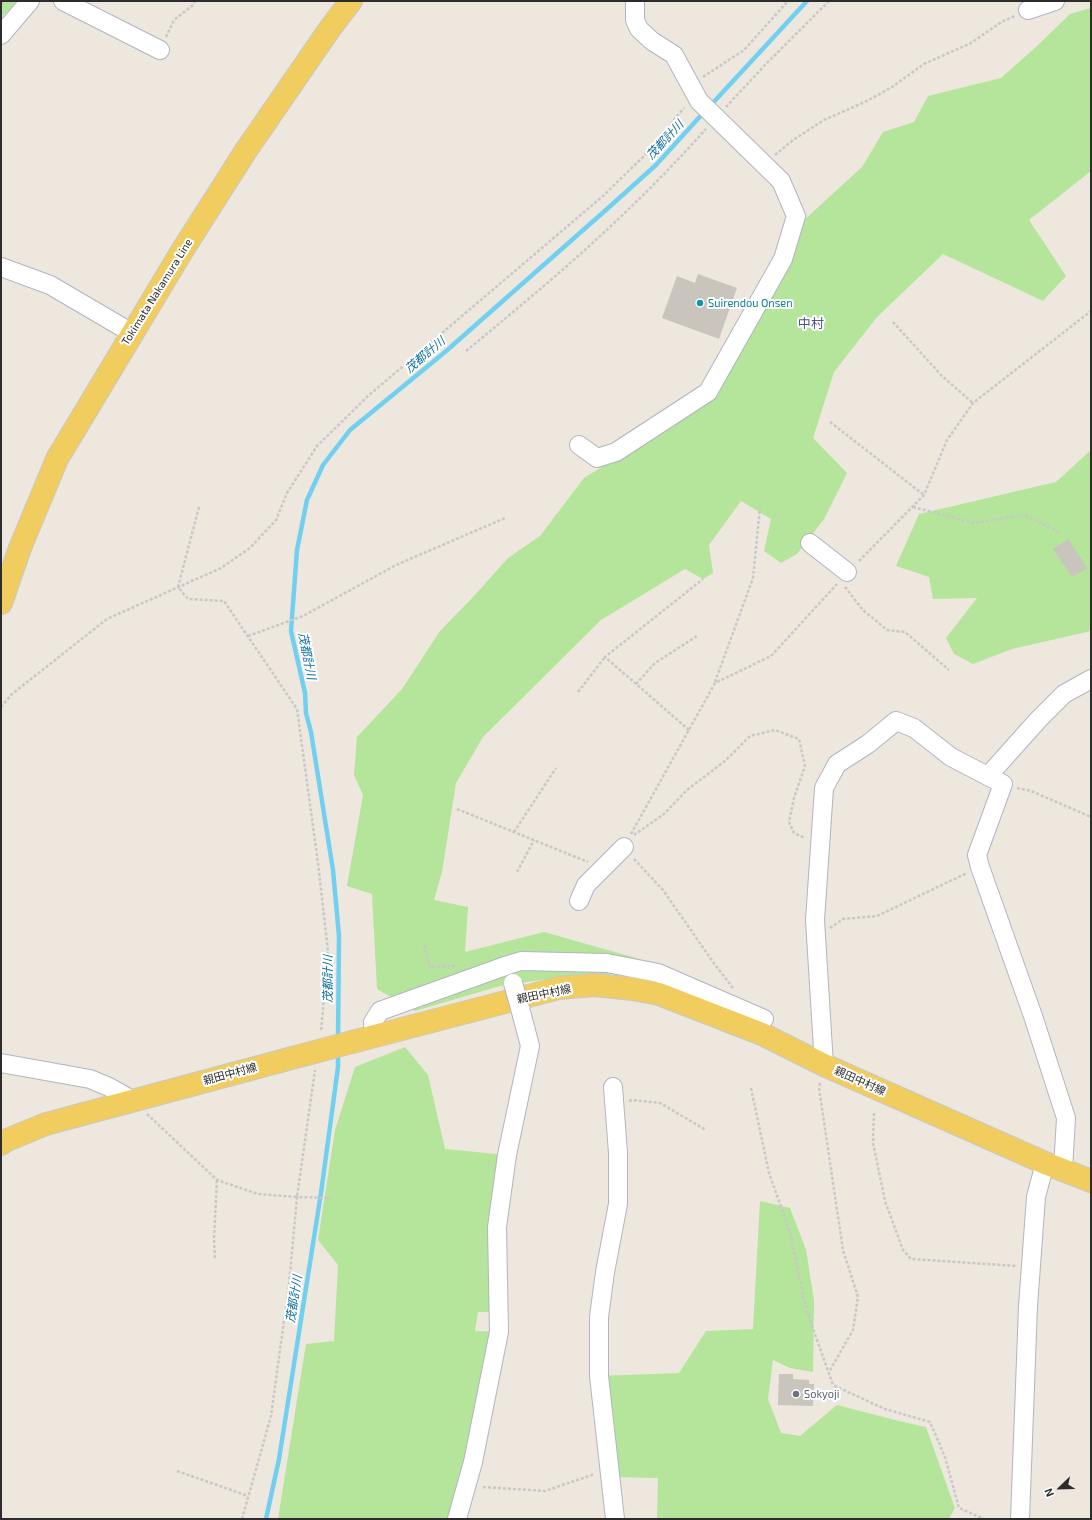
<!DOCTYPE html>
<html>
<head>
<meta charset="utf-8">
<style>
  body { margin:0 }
  #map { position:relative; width:1092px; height:1520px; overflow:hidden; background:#ede7de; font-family:"Exo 2",sans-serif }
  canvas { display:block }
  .frame { position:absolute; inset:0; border:2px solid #2c2c2c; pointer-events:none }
  .north { position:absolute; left:1040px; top:1468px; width:40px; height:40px; -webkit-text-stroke:3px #fff; paint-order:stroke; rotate:247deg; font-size:11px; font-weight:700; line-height:16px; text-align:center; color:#2c2c2c }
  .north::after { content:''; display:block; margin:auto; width:14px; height:18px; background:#2c2c2c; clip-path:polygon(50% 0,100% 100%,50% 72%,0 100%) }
</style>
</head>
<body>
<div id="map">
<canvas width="1092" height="1520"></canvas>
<div class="frame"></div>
<div class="north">N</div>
</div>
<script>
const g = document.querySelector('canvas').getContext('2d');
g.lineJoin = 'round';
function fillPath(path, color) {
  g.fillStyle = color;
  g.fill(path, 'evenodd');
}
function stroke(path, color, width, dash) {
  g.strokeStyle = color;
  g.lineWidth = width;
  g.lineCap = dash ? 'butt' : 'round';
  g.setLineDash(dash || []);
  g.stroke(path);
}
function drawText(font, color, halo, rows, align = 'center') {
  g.font = font + ' "Exo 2","Noto Sans JP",sans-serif';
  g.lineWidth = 4;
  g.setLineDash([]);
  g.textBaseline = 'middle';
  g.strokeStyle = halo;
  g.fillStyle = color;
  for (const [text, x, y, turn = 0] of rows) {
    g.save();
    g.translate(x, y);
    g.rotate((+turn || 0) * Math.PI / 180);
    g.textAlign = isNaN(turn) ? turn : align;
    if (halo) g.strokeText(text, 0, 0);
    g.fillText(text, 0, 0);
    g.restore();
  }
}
const green = new Path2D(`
  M1,1H18L1,18Z
  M1091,8V171L1029,220L1066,276L1043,301L943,254L877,317L834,372L813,438L847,473L824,519L797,554L781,563L764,551L771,519L741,501L709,545L713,573L703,579L685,569L601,620L483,737L456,783L442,872L434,900L468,907L465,952L544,932L643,960L621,974L575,975L500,986L415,1011L377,989L372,894L347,886L363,795L354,775L357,737L402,689L440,631L474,596L508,558L540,536L584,478L645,440L711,396L803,221L862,167L883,132L914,122L928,96L1001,78L1036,47L1070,14Z
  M1091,450V631L1012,649L973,664L954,654L946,638L977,598L933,599L929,577L896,566L919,514L1056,482Z
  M405,1047L428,1075L445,1149L507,1155L499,1312H478L475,1331L499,1332L457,1519H278L306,1344L334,1341L338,1265L318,1240L335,1130L355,1067Z
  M760,1201L790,1208L806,1250L814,1300L813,1372L790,1368L773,1360L768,1399L781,1433L800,1436L837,1405L899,1421L926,1427L955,1508L949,1519H657L658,1478L611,1477L599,1376L679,1373L706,1331L753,1329Z`);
const stream = new Path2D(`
  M710,106L807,1
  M338,1039L339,936L333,870L311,732L306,713L305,693L291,631L297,550L307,500L323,465L350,430L445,352L607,209L656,165L705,111
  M266,1519L279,1459L321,1193L338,1067V1052`);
const building = new Path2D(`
  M698,274L737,288L719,339L662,318L677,276L695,283Z
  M1068,539L1087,568L1072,577L1053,549Z
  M779,1374H793V1379L809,1380V1384H814L813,1406L778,1405Z`);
const path = new Path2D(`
  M1,4L4,1
  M166,37L174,20L193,5L195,1
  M703,77L744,50L788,1
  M726,107L765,65L829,1
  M775,155L793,140L824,120L867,101L892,87L924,64L971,43L1003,21L1015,16
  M893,322L942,376L973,403
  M466,351C493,329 519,307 545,285C602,236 656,185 706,129
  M830,422L924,495
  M199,507L178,587L188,599L224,601L297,709L318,863L328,951L321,1032
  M913,507L974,523L1025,515L1059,532
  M859,561L924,495L947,440L973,403L1091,311
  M845,587L863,610L887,630L905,632L949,670
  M248,636L303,616L396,565L505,518
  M715,682L753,578L760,507
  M636,684L655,663L697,636
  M578,692L605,657
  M1,707L12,694L107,619L221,568L250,548L276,520L287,493L317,446L368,396L603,196L643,157L684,108
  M689,730L605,657L703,579
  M1017,788L1031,791L1091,817
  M457,809L588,862
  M514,832L556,768
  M631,834L715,683L771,656L837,584
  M634,835L664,814L687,790L725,761L750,736L775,730L799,739L805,766L794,798L789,822L794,833L805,838
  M634,859L663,890L713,962L733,988
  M517,872L534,840
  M830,928L843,919L877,916L967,873
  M424,945L430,967L455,966
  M820,1083L819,1088L843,1250L858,1297L853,1330L829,1372
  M751,1088L769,1173L790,1232L806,1309L833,1385L885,1409L930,1422L945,1457L959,1508L984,1519
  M629,1101L632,1100L660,1103L706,1130
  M874,1113L873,1143L885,1201L903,1250L911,1259L1017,1266
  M147,1114L217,1180L258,1194L297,1197L315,1070
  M215,1258L214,1239L217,1180
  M177,1471L248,1496
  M483,1487L545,1491L595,1474
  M242,1519L271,1416L289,1284L297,1197L331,1198`);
const minor = new Path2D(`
  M63,1L160,50
  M1028,10L1055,1
  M1,35L30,1
  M1,267L50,285L132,333
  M579,445L597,458L616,452L708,392L783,259L796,216L781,181L699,101L674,55L652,41L639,29L635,20V1
  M810,543L847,572
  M988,776L1038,720L1064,694L1091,679
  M579,901L586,885L624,847
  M374,1036L373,1022L380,1011L508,965L521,961L607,963L658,973L764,1019
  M1,1063L90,1079L109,1087L132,1100
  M824,1065L815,920L824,788L837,764L868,744L896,721L914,728L951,757L1003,784L977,855L980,867L1033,1016L1066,1118L1063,1169
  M613,1087L618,1153V1204L605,1272L599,1317V1376L615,1519
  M457,1519L473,1462L499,1332L497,1227L507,1155L530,1046L520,1008
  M1020,1519L1028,1306L1036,1197L1045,1163`);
const major = new Path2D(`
  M1,603L20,548L57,459L182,251L245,152L331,27L351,1
  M352,1042L559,988L595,985L633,989L659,994L762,1034L824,1065L1045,1163L1091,1181
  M1,1144L7,1140L46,1124L307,1054`);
const minorBridge = new Path2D(`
  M513,983L520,1008`);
const majorBridge = new Path2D(`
  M307,1054L352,1042`);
const markers = [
  [700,303,4,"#0f9aa8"],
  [796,1394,4,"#6b7280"]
];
const streetNames = [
  ["Tokimata Nakamura Line",157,292,-58],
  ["親田中村線",544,994,-12],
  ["親田中村線",230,1074,-15],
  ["親田中村線",860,1081,24]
];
const cultureNames = [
  ["Suirendou Onsen",708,303]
];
const worshipNames = [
  ["Sokyoji",804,1394]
];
const waterNames = [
  ["茂都計川",665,140,-47],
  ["茂都計川",425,355,-40],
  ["茂都計川",307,656,79],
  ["茂都計川",328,979,-90],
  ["茂都計川",294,1299,-81]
];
const quarterNames = [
  ["中村",811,324]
];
fillPath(green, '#b5e49b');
stroke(stream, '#71d0ef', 4.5);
fillPath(building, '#c9c5bc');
stroke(minor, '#b2b5bf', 20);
stroke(major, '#c8c8c8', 24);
stroke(path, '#c8c8c8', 2.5, [3, 2]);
stroke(minor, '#fff', 18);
stroke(major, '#f1cd5f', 22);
stroke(minorBridge, '#b2b5bf', 20, []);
stroke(majorBridge, '#c8c8c8', 24, []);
stroke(minorBridge, '#fff', 18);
stroke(majorBridge, '#f1cd5f', 22);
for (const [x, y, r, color] of markers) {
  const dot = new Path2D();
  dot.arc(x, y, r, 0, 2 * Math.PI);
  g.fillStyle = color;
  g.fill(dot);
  stroke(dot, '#fff', 1.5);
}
drawText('11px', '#2c2c2c', '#fff', streetNames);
drawText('11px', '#0d838f', '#fff', cultureNames, 'left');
drawText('11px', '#5b616d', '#fff', worshipNames, 'left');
drawText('italic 12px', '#0d6e9e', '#fff', waterNames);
drawText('13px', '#4b557d', '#fff', quarterNames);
</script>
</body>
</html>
